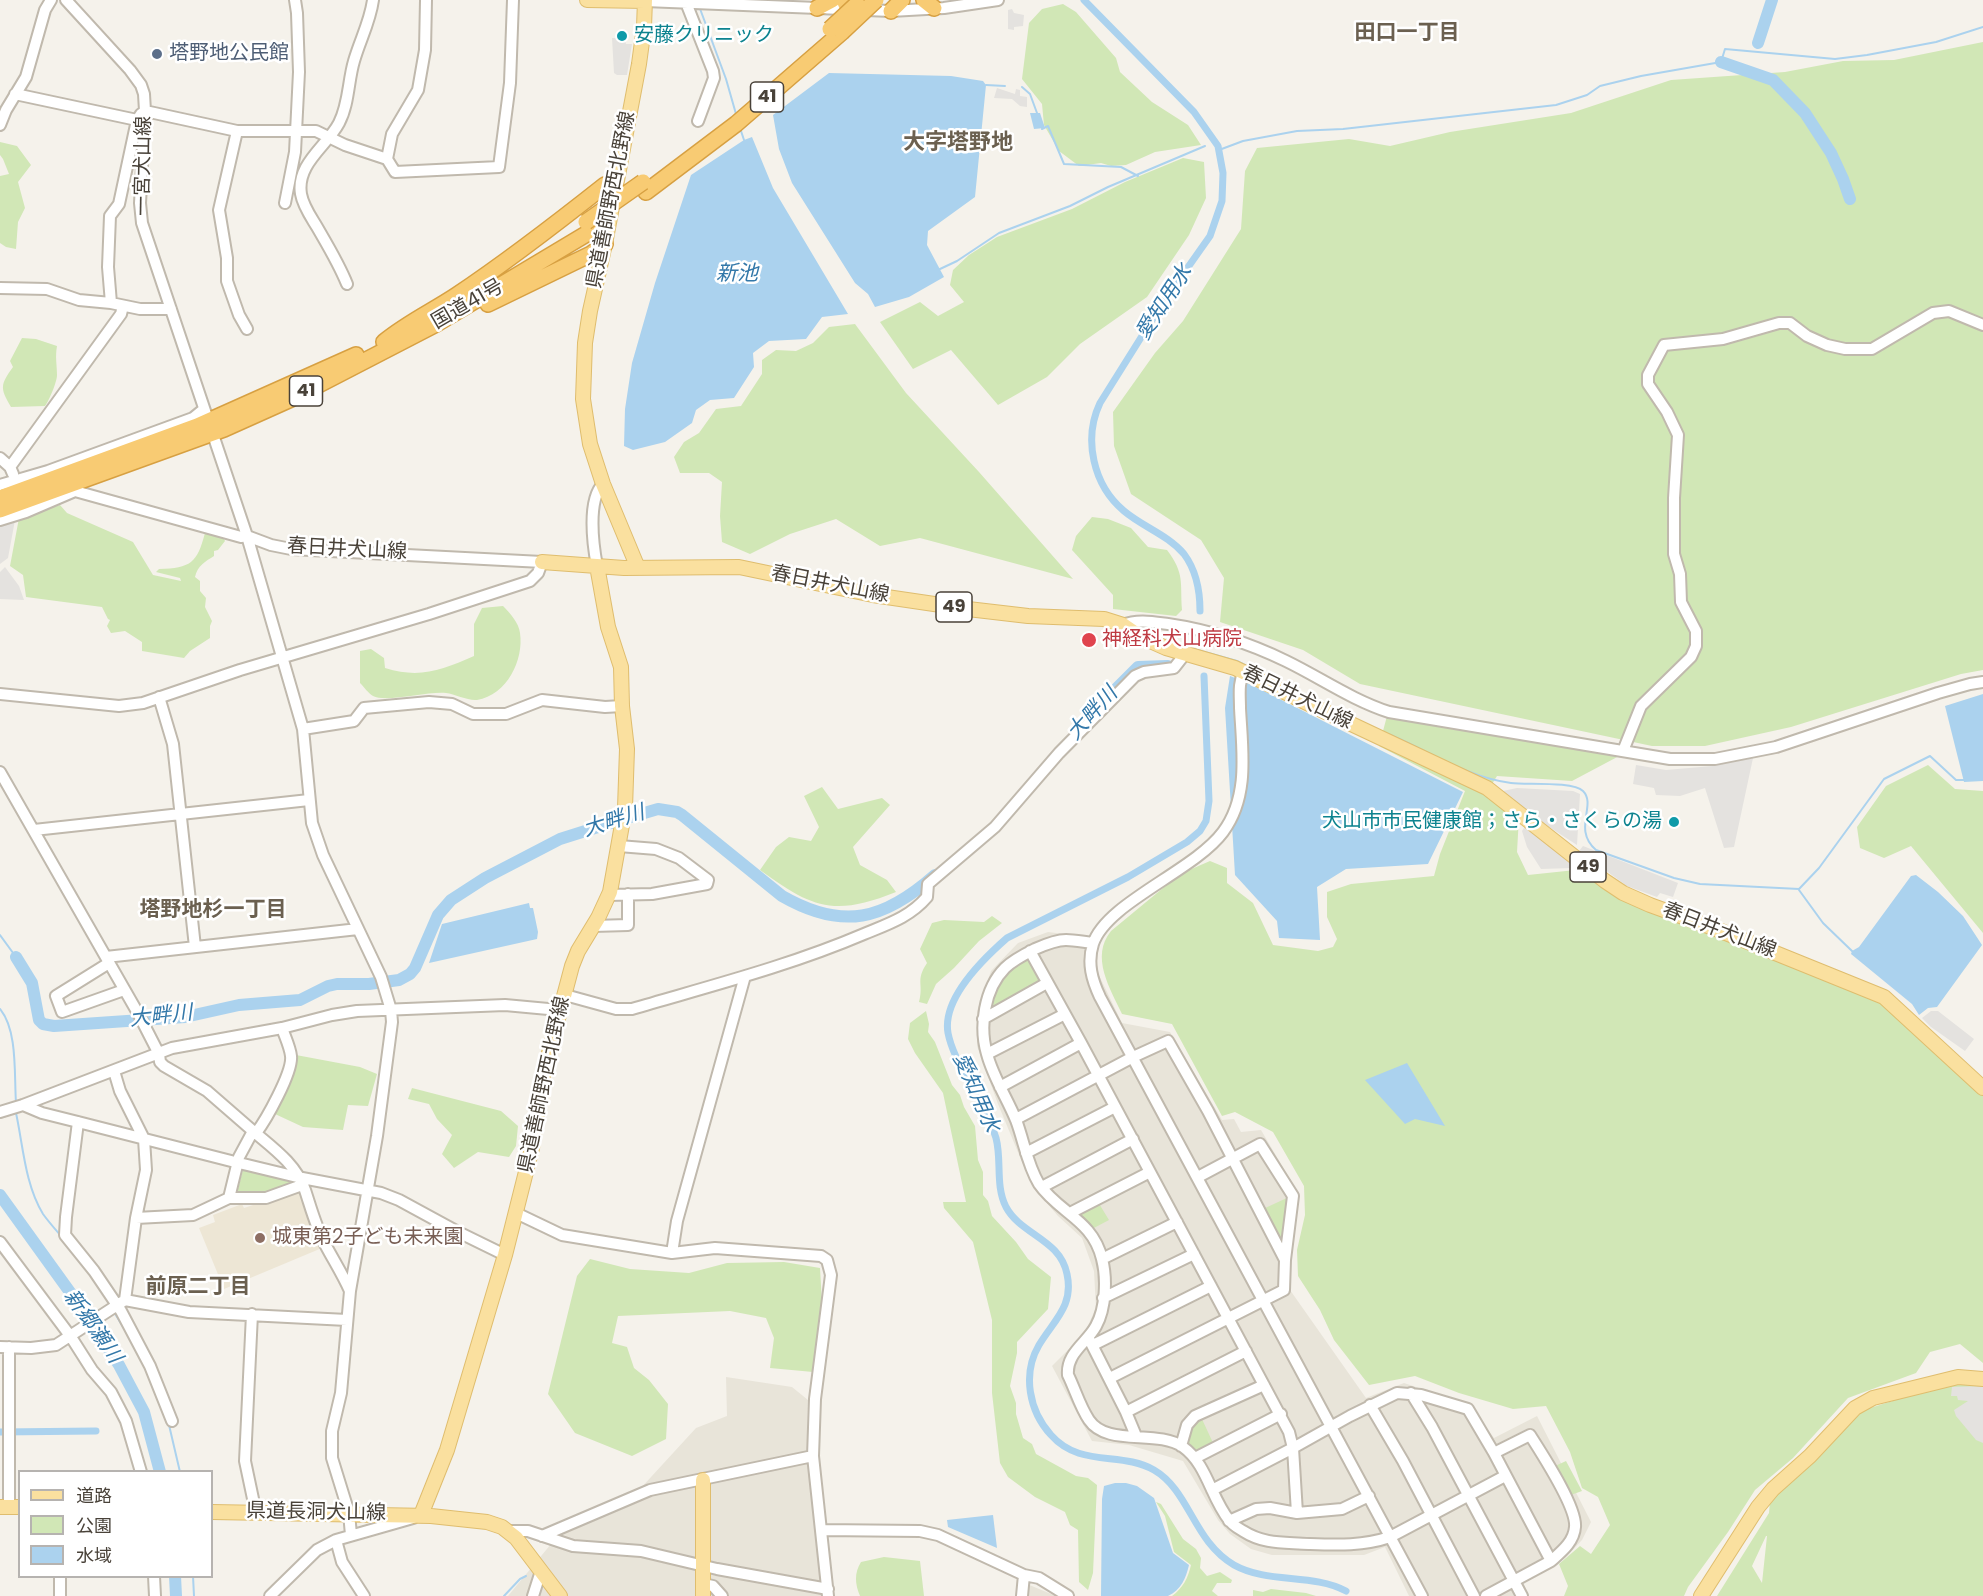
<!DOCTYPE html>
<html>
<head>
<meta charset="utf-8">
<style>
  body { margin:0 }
  #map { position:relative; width:1983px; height:1596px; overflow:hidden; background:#f5f2eb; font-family:Poppins,"Noto Sans JP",sans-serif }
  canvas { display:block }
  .legend { position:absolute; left:18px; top:1470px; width:195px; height:108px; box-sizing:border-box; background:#fff; border:2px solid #b6b3b0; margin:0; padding:8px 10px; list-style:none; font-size:18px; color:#494239 }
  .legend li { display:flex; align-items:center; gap:12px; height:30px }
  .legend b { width:30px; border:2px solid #b6b3b0 }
</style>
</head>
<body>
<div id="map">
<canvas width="1983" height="1596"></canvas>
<ul class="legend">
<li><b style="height:8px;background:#fae09f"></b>道路</li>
<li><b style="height:16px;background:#d1e7b6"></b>公園</li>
<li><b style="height:16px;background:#abd2ee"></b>水域</li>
</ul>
</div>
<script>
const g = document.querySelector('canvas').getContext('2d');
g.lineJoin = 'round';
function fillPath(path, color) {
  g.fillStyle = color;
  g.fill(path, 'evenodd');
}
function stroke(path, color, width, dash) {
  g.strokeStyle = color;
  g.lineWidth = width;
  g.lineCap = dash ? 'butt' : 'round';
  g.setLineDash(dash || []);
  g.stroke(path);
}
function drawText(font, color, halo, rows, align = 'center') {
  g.font = font + ' Poppins,"Noto Sans JP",sans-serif';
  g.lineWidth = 5;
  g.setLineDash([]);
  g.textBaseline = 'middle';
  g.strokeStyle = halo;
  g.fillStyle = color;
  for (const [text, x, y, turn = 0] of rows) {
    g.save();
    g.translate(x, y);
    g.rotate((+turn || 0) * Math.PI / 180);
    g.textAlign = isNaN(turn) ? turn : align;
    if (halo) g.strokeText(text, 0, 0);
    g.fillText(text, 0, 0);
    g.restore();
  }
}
const residential = new Path2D(`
  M1048,932L1080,936L1122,1023L1170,1032L1222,1120L1234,1119L1241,1132L1261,1130L1298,1193L1291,1260L1290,1290L1366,1398L1404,1383L1470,1405L1494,1438L1537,1416L1591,1522L1582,1540L1565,1558L1523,1582L1529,1596H1409L1385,1547L1364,1555H1272L1251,1549L1230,1534L1218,1520L1183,1461L1129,1445L1092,1441L1052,1366L1084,1334L1096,1308L1094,1271L1082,1238L1058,1216L1032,1186L998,1104L977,1046V1011L991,971L1018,943Z
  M726,1377L792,1387L808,1400L807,1440L822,1596H508L556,1538L640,1489L696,1428L727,1416Z
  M1027,1584L1056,1596H1026Z`);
const education = new Path2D(`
  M298,1190L322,1248L224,1289L199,1228L215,1222L213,1215L242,1204L244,1208Z`);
const green = new Path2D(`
  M1063,4L1076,12L1116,58L1120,72L1152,102L1188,125L1201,145L1155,152L1126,165L1111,166L1101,163L1079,166L1059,151L1044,125L1042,104L1022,79L1029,23L1042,9Z
  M1983,42V670L1961,674L1791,727L1705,746H1652L1360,684L1303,650L1220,622L1224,578L1201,540L1131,494L1114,446L1113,412L1155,353L1183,321L1241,229L1245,171L1257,148L1349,139L1390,146L1450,132L1571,113L1671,80L1785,72L1843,61L1894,60Z
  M0,142L17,146L31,165L18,182L25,208L18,222L16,249L6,247L0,243V176L9,174L3,159L0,155Z
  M1183,158L1204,162L1206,198L1189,235L1147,297L1080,344L1047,377L998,405L951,350L913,369L880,322L920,302L938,316L964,302L950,285L953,270L969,255L997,237L1072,209L1125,182Z
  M855,324L906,393L979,472L1073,579L920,538L880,546L836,519L790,534L750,554L722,542L720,516L722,482L709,473H680L674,457L684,442L699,433L716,409L741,406L762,374V360L776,350L796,351L813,343L829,327Z
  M22,338L36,339L57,346C55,357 57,365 57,375C57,382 49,401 45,406L11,407C0,388 0,385 13,367L10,361Z
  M60,505L67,513L133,542L153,575L181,581L180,578L156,572L159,569C191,568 197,563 205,533L223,537L225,541L218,550L214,551V556C206,561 197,566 195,577L200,581V591L206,598L205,607L212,621L210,626V638L190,651L184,658L142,651V642L125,631L111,633L107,626L110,620L108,619L102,607L26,597L23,575L10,566L19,518Z
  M1092,517L1108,519L1131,528L1148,547L1167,550C1185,574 1180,582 1182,610L1176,616L1113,609V595L1072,550L1076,536Z
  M503,606C510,613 519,623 520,633C524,660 507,695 477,700C468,701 455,694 446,693C428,691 386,703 373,696C368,693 364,687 360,683V651L371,649L384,658L385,668C420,679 442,670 474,656V624L482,608Z
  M1387,716L1621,755L1572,781L1497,776L1487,792L1519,817L1517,852L1528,875L1585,869L1887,1003L1983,1094V1363L1960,1344L1930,1352L1916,1373L1848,1398L1793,1458L1755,1490L1728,1532L1688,1587L1684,1596H1564L1568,1586L1559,1564L1580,1546L1591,1554L1610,1525L1598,1497L1582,1488L1570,1452L1546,1406L1513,1409L1459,1393L1415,1376L1369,1385L1334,1340L1320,1310L1298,1276L1297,1250L1305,1215L1304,1186L1273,1132L1235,1112L1222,1116L1172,1024L1122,1014C1110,988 1090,957 1111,931L1180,874L1210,861L1227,868V883L1253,903L1273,945L1318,951L1333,947L1337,939L1327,917V892L1351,884L1434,876L1440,854L1465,791L1379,746Z
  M1928,765L1955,789L1983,791V933L1911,846L1884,858L1860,848L1857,827L1886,786Z
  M822,787L838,809L882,798L890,805L853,847L860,865L887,880L896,892C834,917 812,908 760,870L776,847L789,837L811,841L819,827L804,796Z
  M992,916L1002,923L979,941L954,968L936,984L927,1004L919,1002C924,983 915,981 927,963L920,949L932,923L944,920L984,922Z
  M1029,956L1043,981L987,1013L994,992L1005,971Z
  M926,1011L929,1024L928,1032L935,1042L952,1085L960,1095L964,1107L975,1126L978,1160L983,1172V1195L988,1201L992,1216L1016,1242L1028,1259L1051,1277L1048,1309L1017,1342V1353L1010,1386L1016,1403V1414L1023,1438L1032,1444L1036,1454L1076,1476L1088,1478L1097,1485L1093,1573L1088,1590L1079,1582L1078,1530L1070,1525L1065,1512L1035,1497L1008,1477L1000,1463L992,1393V1320L973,1242L944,1208L943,1202H966L943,1093L915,1053L908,1039L910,1023Z
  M296,1055L360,1067L377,1074L368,1106L348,1105L343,1130L303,1127L275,1114L281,1088Z
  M412,1088L501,1111L518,1126L516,1146L509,1157L478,1152L454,1168L442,1154L452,1135L437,1119L429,1104L408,1099Z
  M244,1166L296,1178L298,1184L263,1196H236Z
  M1289,1197L1284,1249L1263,1209Z
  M1098,1202L1109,1220L1092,1229L1077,1214Z
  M590,1259L630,1269L689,1273L727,1263L784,1262L820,1268L822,1303L813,1372L770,1368L774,1338L766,1318L730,1311L618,1316L612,1343L627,1347L634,1368L649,1380L668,1404L666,1439L632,1456L575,1433L548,1394L577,1276Z
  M1955,1381L1983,1383V1596H1717L1769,1513L1770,1500L1864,1410ZM1766,1536H1767L1762,1583L1752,1566Z
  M1201,1417L1214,1445L1197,1453L1188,1443L1195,1421Z
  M1566,1461L1582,1491L1568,1496L1553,1467Z
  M1156,1502L1161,1504L1183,1539L1196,1549L1201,1558L1200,1568L1207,1576L1220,1572L1232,1580L1231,1583H1217L1212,1591L1218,1596H1172C1183,1588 1188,1578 1191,1565L1174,1552L1165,1516Z
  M884,1557L920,1561L924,1596H860C855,1584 854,1573 861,1562Z
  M1271,1589L1306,1593L1316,1596H1253V1590L1263,1592Z`);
const parking = new Path2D(`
  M1012,9L1014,13L1024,15L1023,26L1014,27V30L1008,29V10Z
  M612,38H624L626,44H632L627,75H617L614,73Z
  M997,88L1015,94L1016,89L1020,90V96L1027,97V107L1020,106L1012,99L994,98Z
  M15,520L8,558L0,564V524Z
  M5,567L19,586L24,600L0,599V572Z
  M1753,758L1734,847L1724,848L1705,788L1680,796L1656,795L1654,788L1633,784L1636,765L1666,770L1712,766Z
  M1517,788L1573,791L1580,794L1577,845L1526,812L1503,791Z
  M1527,823L1573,860L1572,868L1541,869L1527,847L1522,831Z
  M1583,846L1678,883L1673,897L1660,893L1657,897L1627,886L1579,851Z
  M1931,1011H1938L1974,1039L1965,1051L1931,1027L1922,1018Z
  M1983,1386V1443L1976,1440L1956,1416L1954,1410L1968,1401L1958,1400L1957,1396H1951L1952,1387Z`);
const water = new Path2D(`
  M829,73L951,76L983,81L986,85L975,197L928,231L927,245L944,277L909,297L875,307L868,294L855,283L792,183L779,149L773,115Z
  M1030,113H1040L1045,128L1034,129Z
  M752,137L773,188L848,314L822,317L806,339L769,341L753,353L754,367L734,398L710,400L696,410L692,423L665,442L633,450L624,446L625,409L632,363L655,283L691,175L744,140Z
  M1230,676L1250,684L1463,792L1428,864L1346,869L1317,887L1320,940L1279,938L1277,921L1235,875L1225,708Z
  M1983,694V781L1964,782L1945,706Z
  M1916,875L1938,892L1963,916L1982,945L1937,1007L1928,1008L1919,1015L1912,1004L1851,954L1852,951L1859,947L1911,876Z
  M529,903L530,908H533L538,932L537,939L429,963L442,924Z
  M1407,1063L1445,1126L1415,1119L1405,1124L1365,1080Z
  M1115,1483H1126L1137,1486L1154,1498L1173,1553L1189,1565C1186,1578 1181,1590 1168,1596H1101L1102,1499L1104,1486Z
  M993,1515L997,1548L948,1527L947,1520Z`);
const stream = new Path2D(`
  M699,6L726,79L736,114
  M986,85L1005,86
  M1022,87L1030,94L1037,113
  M740,128L744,140
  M1042,129L1048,126L1064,164L1121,167L1138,176
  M1219,150L1243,141L1297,131L1343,129L1556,105L1587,95L1600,86L1641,76L1721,62L1725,49L1835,59L1867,55L1936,42L1983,27
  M940,269L957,261L999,233L1070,206L1108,187L1205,146
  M1180,645L1237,661L1280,683
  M1388,734C1427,750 1469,778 1511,783C1526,785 1573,781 1583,791C1597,805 1572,829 1596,850L1674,878L1700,884L1799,889L1819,868L1884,779L1930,756L1956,780H1965
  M1799,890L1823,923L1852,951
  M0,935L16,957
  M0,1009C18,1031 14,1075 16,1103
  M16,1113C23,1145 25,1185 43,1214C48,1221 55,1229 61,1236
  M88,1271L110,1304
  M114,1312L125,1330
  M169,1425L180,1472
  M193,1576L194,1596
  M504,1596L520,1579L526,1576`);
const canal = new Path2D(`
  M1084,0L1194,112L1218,146L1223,173L1222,201L1210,236L1162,304L1100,403C1083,439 1093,485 1124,511C1143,527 1168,535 1184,554C1196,570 1200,592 1200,611
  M1204,676L1209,801L1206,821L1200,831L1187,842L1128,877L1007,938C983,959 942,999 948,1033C952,1054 967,1077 976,1096C983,1110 992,1124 996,1138C1002,1161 995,1185 1006,1207C1021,1235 1060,1239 1067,1274C1074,1306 1054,1320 1039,1345C1022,1374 1029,1411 1051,1435C1080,1468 1121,1451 1154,1470C1190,1491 1193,1541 1234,1565C1268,1584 1312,1573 1346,1591
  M0,1432L96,1431`);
const river = new Path2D(`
  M1758,43L1772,0
  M1721,62L1773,80L1805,113L1831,153L1843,179L1850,199
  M1083,722L1138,667L1168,666
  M16,957L32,983L39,1020L43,1024L54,1026L185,1017L239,1005L300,1000L328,986L337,984H369L399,980L410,974L415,968L438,915L451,900L485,878L560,839L617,821L658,809L677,812L682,815L782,896C843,931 884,920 935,875
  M0,1195L80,1306L119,1365L144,1412L160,1472
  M175,1576L176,1596`);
const minor = new Path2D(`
  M685,0L713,71L714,78L698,121
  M645,1L891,11L944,8L998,0
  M15,94L137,120L141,114L145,111L237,131H316L345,145L387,159L392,134L418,90L425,50L426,0
  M0,125L6,110L26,77L45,10L51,0
  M237,131L219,210L227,258V281L239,315L247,329
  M387,159L395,172L499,167L510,83L513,0
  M285,203L295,152L299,72L297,13L295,0
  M347,284C339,264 328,246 317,227C311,217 303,206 301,194C296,164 327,146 339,123C349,104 348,81 354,61C360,40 370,22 373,0
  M0,288L47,289L79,300L111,303L140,309H171
  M111,303L108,267L110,216L119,204L137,120
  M0,458L10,467L13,474
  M10,467L121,314L123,306
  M0,485L48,471L193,418L204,409
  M0,520L26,512L75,491L241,537L247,536L303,729L312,823L323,855L381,977L391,1010L392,1022L377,1136L350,1291L341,1393L332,1431V1458L349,1513L351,1535
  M597,566C593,545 587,500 603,484
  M1123,625C1137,619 1153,622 1168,624C1209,630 1249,643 1286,661C1321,678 1352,700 1389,712L1670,759H1715L1776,747L1938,693L1970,684L1983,682
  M1244,671C1238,683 1240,695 1240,708C1242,749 1250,796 1223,832C1194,871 1106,903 1093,944C1087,963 1092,980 1100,997L1422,1596
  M0,694L119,706L143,703L240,670L429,614L530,581L538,573L542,562L291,549L271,545L247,536L142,223L140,203L145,111L144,94L141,85L130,70L66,0
  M159,697L173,744L195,947
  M303,729L354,721L364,708L429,702L452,704L473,714H506L542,700L605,707L622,706
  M1623,751L1641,706L1691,657L1696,646V631L1681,602L1680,574L1674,554V498L1678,435L1667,412L1648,384V375L1664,345L1723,339L1779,323H1790L1807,336L1827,345L1845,349H1872L1933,313L1949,311L1983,325
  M0,772L139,1015L159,1054L160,1062L164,1066L207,1091L253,1131L239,1157L229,1198
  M34,830L309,800
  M608,895L652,894L707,884L708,880L679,858L656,849L619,846
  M593,926L628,925V894
  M1093,943C1084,942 1074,940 1066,940C1056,940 1044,945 1035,949C1025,954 1013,960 1005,968C984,989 979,1027 987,1054C993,1077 1007,1098 1016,1120C1024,1141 1027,1164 1039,1184C1059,1213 1093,1220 1102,1259C1107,1278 1106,1308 1096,1326C1087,1343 1066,1353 1068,1375C1075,1389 1080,1407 1089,1420C1107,1447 1157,1429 1183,1447C1207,1464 1211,1498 1229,1520C1232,1525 1238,1528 1243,1531C1265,1545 1285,1542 1309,1544C1338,1545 1363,1546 1390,1537L1505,1476
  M1030,951L1081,1043L1289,1432L1293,1448L1297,1513
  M106,957L358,929
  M109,963L56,996L62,1012L124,990
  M565,995L616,1009H632C710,986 789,966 864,934C888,924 910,917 927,897L928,884L995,827L1059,753L1135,676L1144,672L1174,668L1185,654
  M983,1019L1047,983
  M987,1054L1065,1014
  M114,1071L120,1091L144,1139L146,1170L136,1218L125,1300
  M1000,1087L1081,1043
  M23,1105L42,1113L78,1122L239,1163L297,1177L381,1193L399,1200L456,1231L505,1255
  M0,1112L23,1105L172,1048L282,1028L332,1015L357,1011L505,1005L559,1010
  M1016,1119L1133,1057L1168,1041L1208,1111L1285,1260
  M78,1122L66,1217L65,1235L94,1271L121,1311L150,1366L172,1421
  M253,1131C273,1148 296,1164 305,1190C311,1208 316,1228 326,1246C334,1261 343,1275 350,1291
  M256,1133C266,1120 293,1072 291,1056C290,1047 285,1037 282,1028
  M1026,1153L1115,1107
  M1042,1187L1133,1139
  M516,1213L562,1235L672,1253L715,1248L821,1256L827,1260L831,1275L815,1399L813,1456L828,1596
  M1070,1213L1150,1172
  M136,1218L193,1215L229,1198H266L302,1185
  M0,1242L71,1337L92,1370L111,1392L126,1421L141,1472
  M672,1253L677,1221L745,976
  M1102,1259L1177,1222
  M1103,1298L1194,1254
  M252,1314L245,1461L256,1513
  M1089,1339L1126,1412L1136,1436
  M1093,1345L1211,1286
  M0,1347L31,1348L56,1345L125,1300L189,1312L347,1320
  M1110,1378L1284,1290L1285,1260L1293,1196L1260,1144L1198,1177
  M1411,1393L1432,1427L1522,1596
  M1370,1405L1403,1461L1474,1596
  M1126,1412L1246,1351
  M1181,1446L1187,1425L1195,1416L1264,1385
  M1494,1453L1530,1435C1542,1454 1577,1507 1575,1527C1574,1542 1561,1552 1551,1561
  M1195,1458L1281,1414
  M1212,1490L1293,1448L1350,1416L1397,1393L1421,1395L1468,1409L1494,1453L1551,1561L1486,1596
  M9,1507V1347
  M1229,1521L1256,1509L1270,1508L1297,1513L1342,1509L1369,1496
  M821,1530L920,1531L938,1535L1024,1575
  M509,1531H528L573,1546L641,1551L717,1569L828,1589
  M542,1536L650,1490L813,1456
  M336,1540L342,1562L364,1596
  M154,1576L155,1596
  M703,1584L713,1586L722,1596
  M60,1596V1576
  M270,1596L317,1550L336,1540L413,1518
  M533,1596L541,1571
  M1022,1596L1024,1575L1039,1578L1068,1596`);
const major = new Path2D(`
  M587,0L645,1
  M542,562L624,568L739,567L873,595L968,609L1028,616L1104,619L1123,625L1139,636L1166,648L1235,668L1313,706L1487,788L1605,881L1623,893L1650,905L1716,929L1884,997L1983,1088
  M638,568L603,484L590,444L583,399L585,343L590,311L605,244L639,64L644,27L645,0
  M0,1507H20
  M212,1512L431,1516L487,1522L502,1527L516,1538L560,1596
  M421,1515L447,1450L505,1255L532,1148L542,1079L572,966L578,951L598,918L610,892L625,808L627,749L622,706L621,667L608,627L597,566
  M703,1596V1480
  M1701,1596L1758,1507L1773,1489L1810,1456L1855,1408L1873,1398L1958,1377L1983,1379`);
const highway = new Path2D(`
  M844,0L848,9
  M924,0L934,8
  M817,8L832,0
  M891,11L902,0
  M646,192L736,124L842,32
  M488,304L591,254L605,244
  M384,342C407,323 433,311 457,295C508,261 557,223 605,185H615
  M0,498L197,426L356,355
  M0,510L224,429L291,399L436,324L593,230`);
const highwayBridge = new Path2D(`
  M830,29L857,4
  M842,32L876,0
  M586,222L643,182`);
const markers = [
  [622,36,6,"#0f9aa8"],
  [157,54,6,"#5c6f8a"],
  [1089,640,8,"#e0444e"],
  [1674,822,6,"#0f9aa8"],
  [260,1238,6,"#8d6e63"]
];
const shields = [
  [767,97,33],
  [306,391,33],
  [954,607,36],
  [1588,867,36]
];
const shieldNames = [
  ["41",767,97],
  ["41",306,391],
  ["49",954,607],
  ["49",1588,867]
];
const cultureNames = [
  ["安藤クリニック",634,36],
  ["犬山市市民健康館；さら・さくらの湯",1662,822,"right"]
];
const serviceNames = [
  ["塔野地公民館",169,54]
];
const streetNames = [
  ["一宮犬山線",144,166,-89],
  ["県道善師野西北野線",612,200,-79],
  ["国道41号",468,305,-30],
  ["春日井犬山線",347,550,3],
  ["春日井犬山線",830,585,11],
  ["春日井犬山線",1297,698,26],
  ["春日井犬山線",1719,931,21],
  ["県道善師野西北野線",545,1085,-78],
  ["県道長洞犬山線",316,1513,1]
];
const healthNames = [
  ["神経科犬山病院",1102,640]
];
const educationNames = [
  ["城東第2子ども未来園",272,1238]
];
const neighbourhoodNames = [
  ["田口一丁目",1407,34],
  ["塔野地杉一丁目",213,911],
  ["前原二丁目",198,1288]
];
const waterNames = [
  ["新池",737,275],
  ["愛知用水",1165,303,-57],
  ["大畔川",1093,714,-48],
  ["大畔川",614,822,-17],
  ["大畔川",161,1017,-6],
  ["愛知用水",975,1093,66],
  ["新郷瀬川",92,1327,55]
];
const quarterNames = [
  ["大字塔野地",958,143]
];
fillPath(residential, '#e8e4d9');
fillPath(education, '#ede6d5');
fillPath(green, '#d1e7b6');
fillPath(parking, '#e4e2df');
fillPath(water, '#abd2ee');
stroke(stream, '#abd2ee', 2);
stroke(canal, '#abd2ee', 7);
stroke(river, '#abd2ee', 12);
stroke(minor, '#c0b9ad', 14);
stroke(major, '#dfbd6e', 16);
stroke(highway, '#d7a042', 18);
stroke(minor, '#fff', 10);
stroke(major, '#fae09f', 14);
stroke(highway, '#f8cb73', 15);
stroke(highwayBridge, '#d7a042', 18, []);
stroke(highwayBridge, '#f8cb73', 15);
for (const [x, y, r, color] of markers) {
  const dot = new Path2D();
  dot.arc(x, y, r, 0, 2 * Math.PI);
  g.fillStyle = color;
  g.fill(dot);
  stroke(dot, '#fff', 2);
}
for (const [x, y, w] of shields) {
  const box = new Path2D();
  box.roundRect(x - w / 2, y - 15, w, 30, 4.5);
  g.fillStyle = '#fff';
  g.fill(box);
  stroke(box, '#494239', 1.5);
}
drawText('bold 18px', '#494239', null, shieldNames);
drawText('20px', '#0d838f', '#fff', cultureNames, 'left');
drawText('20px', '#4e5e75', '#fff', serviceNames, 'left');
drawText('20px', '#494239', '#fff', streetNames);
drawText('20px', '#be3a42', '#fff', healthNames, 'left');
drawText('20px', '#785e54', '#fff', educationNames, 'left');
drawText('bold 21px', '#6b6050', '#fff', neighbourhoodNames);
drawText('italic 21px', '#3378a9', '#fff', waterNames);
drawText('bold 22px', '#6b6050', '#fff', quarterNames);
</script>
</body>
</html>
